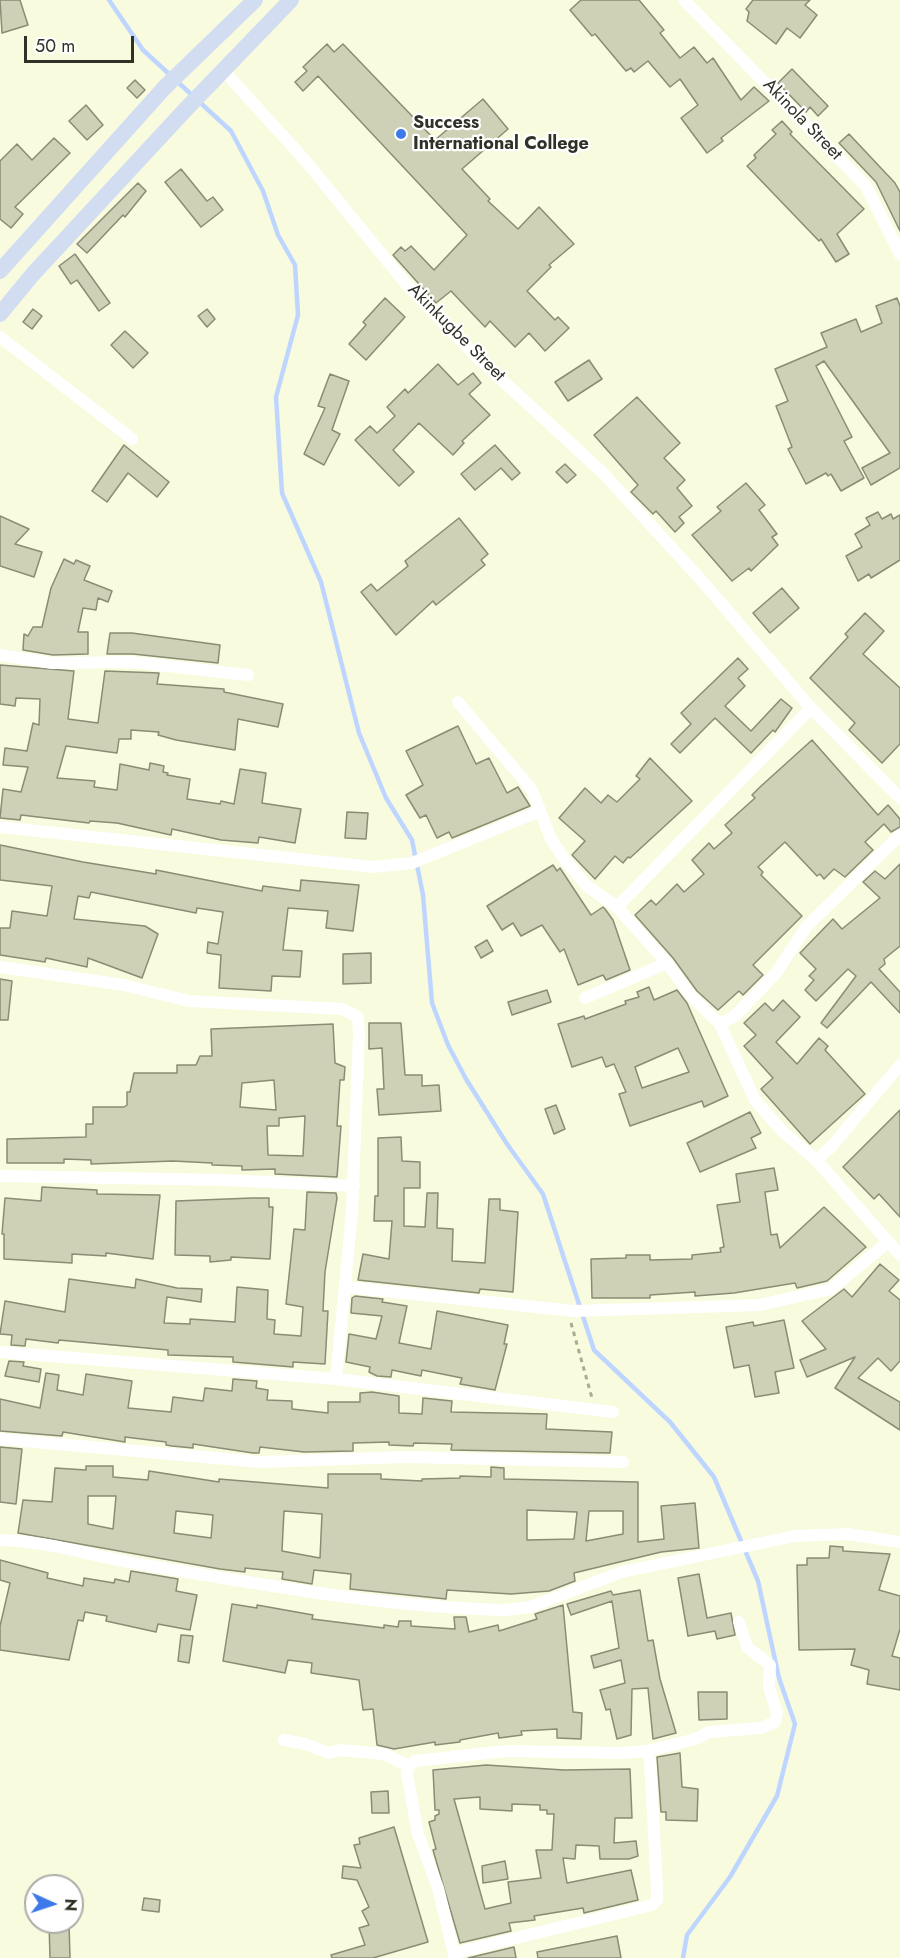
<!DOCTYPE html>
<html>
<head>
<meta charset="utf-8">
<style>
  body { margin:0 }
  #map { position:relative; width:900px; height:1958px; overflow:hidden; background:#f8fbde; font-family:Jost,sans-serif }
  canvas { display:block }
  .north { position:absolute; left:24px; top:1874px; width:60px; height:60px; box-sizing:border-box; background:#fff; border:2px solid #adada9; border-radius:50%; rotate:93deg; font-size:16px; font-weight:700; line-height:24px; text-align:center; color:#313227 }
  .north::after { content:''; display:block; margin:auto; width:21px; height:27px; background:#3e79e9; clip-path:polygon(50% 0,100% 100%,50% 72%,0 100%) }
  .scale { position:absolute; left:24px; top:36px; width:110px; height:27px; box-sizing:border-box; border:3px solid #313227; border-top:0; padding-left:8px; font-size:18px; line-height:21px; white-space:nowrap; color:#313227; -webkit-text-stroke:4px #fff; paint-order:stroke }
</style>
</head>
<body>
<div id="map">
<canvas width="900" height="1958"></canvas>
<div class="north">N</div>
<div class="scale">50 m</div>
</div>
<script>
const g = document.querySelector('canvas').getContext('2d');
g.lineJoin = 'round';
function stroke(path, color, width, dash) {
  g.strokeStyle = color;
  g.lineWidth = width;
  g.lineCap = dash ? 'butt' : 'round';
  g.setLineDash(dash || []);
  g.stroke(path);
}
function fillPath(path, color) {
  g.fillStyle = color;
  g.fill(path, 'evenodd');
}
function drawText(font, color, halo, rows, align = 'center') {
  g.font = font + ' Jost,sans-serif';
  g.lineWidth = 4.5;
  g.setLineDash([]);
  g.textBaseline = 'middle';
  g.strokeStyle = halo;
  g.fillStyle = color;
  for (const [text, x, y, turn = 0] of rows) {
    g.save();
    g.translate(x, y);
    g.rotate((+turn || 0) * Math.PI / 180);
    g.textAlign = isNaN(turn) ? turn : align;
    if (halo) g.strokeText(text, 0, 0);
    g.fillText(text, 0, 0);
    g.restore();
  }
}
const stream = new Path2D(`
  M109,0L143,50L231,131L263,191L278,235L295,265L298,315L276,397L282,493L321,582L359,733L386,798L412,840L423,895L432,1003L448,1045L466,1079L507,1144L543,1194L594,1350L670,1422L714,1477L758,1581L779,1678L795,1724L777,1796L730,1877L687,1935L683,1958`);
const building = new Path2D(`
  M0,0H20L28,25L2,33Z
  M581,0H639L664,30L660,33L680,58L694,47L707,63L713,58L741,100L754,87L769,101L721,138L723,141L707,153L681,118L698,105L680,79L670,87L648,61L634,72L631,68L626,71L595,34L592,36L570,10Z
  M753,0H810L805,5L817,15L800,38L787,28L776,44L747,21L749,12L746,9Z
  M327,44L334,52L343,44L435,140L483,99L508,129L462,169L490,199L488,201L518,229L539,207L574,244L549,265L551,267L527,291L555,320L558,317L569,328L545,351L529,333L515,347L490,321L485,327L451,291L436,303L393,255L401,247L405,251L411,246L434,270L467,235L318,76L303,91L295,82L307,71L303,67Z
  M792,69L828,106L818,116L810,107L806,112L778,83Z
  M135,80L145,90L137,98L127,88Z
  M86,105L103,125L87,140L69,121Z
  M782,121L792,132L790,134L864,209L837,234L849,254L836,262L821,239L819,241L747,166L756,158L754,155L776,134L772,130Z
  M849,134L895,183L900,192V231L876,182L839,143Z
  M54,138L70,153L15,207L23,214L11,228L0,219V161L17,144L32,160Z
  M181,169L207,201L213,197L223,210L201,227L165,182Z
  M138,183L146,191L125,217L123,215L87,253L77,244Z
  M75,254L110,303L99,311L77,280L71,284L59,266Z
  M385,298L405,317L366,360L349,344L366,325L363,322Z
  M897,298L900,306V468L871,485L862,468L890,453L824,361L816,366L852,437L844,441L864,478L841,491L831,474L828,476L826,473L806,484L788,449L792,447L776,406L788,401L775,369L827,347L821,333L856,319L861,332L882,323L876,306Z
  M33,309L42,316L32,329L23,322Z
  M207,309L215,319L207,327L198,316Z
  M125,331L148,353L133,368L111,345Z
  M589,360L602,379L568,401L555,382Z
  M438,364L458,385L473,373L481,383L469,394L490,415L462,441L464,443L453,455L419,423L393,450L414,472L399,486L355,440L370,426L377,433L395,416L387,407L405,389L408,393Z
  M330,374L349,381L332,430L340,434L324,465L304,454L325,408L318,406Z
  M637,397L680,443L664,458L685,480L677,488L692,506L679,517L684,523L675,532L656,511L653,514L631,492L638,485L594,435Z
  M124,445L169,482L157,497L128,473L107,502L92,491Z
  M495,445L520,473L512,480L501,468L475,490L461,474Z
  M565,464L576,475L567,483L556,472Z
  M746,483L765,505L759,510L777,534L772,537L778,545L751,571L749,568L732,581L692,535L721,511L717,507Z
  M878,512L882,519L891,514L893,519L900,515V560L871,578L869,574L858,581L846,556L862,547L855,534L870,525L866,518Z
  M0,516L29,529L15,544L42,552L34,577L0,566Z
  M459,518L488,554L481,560L485,565L436,605L433,601L396,635L361,592L371,584L377,591L408,566L405,561Z
  M64,559L74,564L76,560L90,566L84,580L112,591L108,602L98,598L96,610L83,608L78,632H88V654L53,655L23,650L24,634L28,636L33,627H42L51,588Z
  M782,588L799,608L770,633L753,613Z
  M865,613L884,631L863,654L900,688V744L882,763L849,730L855,723L810,678L848,637L845,634Z
  M110,633H132L220,645L218,663L133,654H107Z
  M738,658L748,669L738,678L745,686L725,706L751,731L781,699L792,708L775,732L773,730L751,753L715,718L680,753L671,744L691,724L681,713Z
  M0,665L74,671L68,719L98,723L105,671L159,673L157,684L224,689V692L283,704L278,727L238,719L235,750L176,740L158,735L159,732L131,730V739H119L117,753L66,746L57,778L95,781L94,787L117,790L120,764L149,770L150,763L164,766L163,772L168,773L167,775L190,779L187,799L220,804L221,801L234,804L240,769L266,773L262,803L301,809L295,843L259,837L258,843L221,840L172,829L171,835L117,823L90,821L89,823L21,815L20,820L0,818L3,789L21,792L28,767L3,765L5,748L27,751L33,723L39,725L40,699L16,698L15,706L0,704Z
  M458,726L476,764L489,758L507,793L518,787L530,806L452,838L449,832L437,838L426,815L420,818L406,795L423,785L406,751Z
  M812,740L878,815L888,805L900,819V827L891,832L884,824L865,842L873,850L845,877L834,869L824,879L820,874L817,876L785,842L758,867L763,872L761,875L802,916L753,965L763,975L743,995L739,991L718,1010L697,991L673,958L635,915L651,900L656,905L677,884L684,892L704,874L692,860L709,843L714,849L732,833L725,825L755,798L752,795L760,787Z
  M650,758L692,801L630,858L628,857L623,863L615,856L595,879L572,855L585,841L559,818L585,788L601,803L608,795L617,802L640,779L636,776Z
  M347,812L368,813L366,839L345,838Z
  M0,845L83,862L156,874V870L262,891L263,886L300,891L301,880L359,885L353,931L326,928L328,911L288,908L283,950L302,951L300,977L272,976L271,991L219,988L221,955L207,953L208,942L218,944L223,912L197,908L196,913L91,892L89,898L78,896L74,919L145,926L158,934L142,978L88,958L87,967L46,958L45,962L0,955V928H10L12,911L47,916L52,886L0,880Z
  M900,864V946L884,959L885,964L879,969L900,992V1013L871,982L827,1028L821,1023L856,976L848,969L816,1001L805,990L814,980L809,976L816,969L800,953L833,919L842,929L880,898L863,882L875,871L885,879Z
  M553,865L557,871L560,868L591,915L603,907L605,909L613,920L630,970L606,980L603,975L578,985L564,949L560,952L542,925L521,936L513,923L502,930L487,906Z
  M487,940L493,951L481,958L475,947Z
  M371,953V983L343,984V954Z
  M0,979L12,981L8,1020H0Z
  M649,987L654,1000L677,990L687,1003L728,1096L704,1107L702,1101L630,1126L619,1094L626,1092L614,1064L606,1067L602,1057L572,1067L558,1024L584,1016L585,1019L626,1004L625,1001L639,997L637,992ZM678,1048L689,1072L642,1088L635,1067Z
  M547,990L551,1002L512,1015L508,1002Z
  M783,1000L800,1017L776,1042L797,1064L819,1038L828,1046L825,1050L865,1094L810,1144L761,1089L773,1078L744,1046L756,1035L744,1023L765,1003L773,1011Z
  M369,1023H401L405,1075H422V1086L439,1085L441,1111L379,1115L377,1089H384L382,1048L369,1049Z
  M333,1024L335,1063L345,1067L344,1080H340L337,1126H341L337,1177L275,1174V1169L242,1170V1166L212,1165V1163L173,1161L91,1164V1160L64,1159V1163H7V1139L86,1137V1124H93V1107H124L127,1105V1092H130L134,1073H177V1065H196L200,1056H212L211,1029ZM274,1080L276,1110L240,1107L242,1083ZM305,1116L303,1156L268,1155L267,1126H279V1118Z
  M556,1105L565,1129L554,1134L545,1109Z
  M900,1110V1217L879,1194L874,1199L843,1167Z
  M750,1112L761,1133L751,1138L756,1148L700,1172L687,1143Z
  M401,1137L402,1161L420,1162V1188H404V1226L425,1227L427,1193H438L437,1228L453,1229L452,1261L485,1263L489,1199H500V1210L518,1212L513,1292L480,1289L479,1293L358,1280L363,1254L389,1259L392,1221H374L375,1196H378V1138Z
  M774,1168L778,1190L765,1192L771,1235L777,1234L780,1248L824,1207L866,1247L827,1281L797,1288L795,1283L734,1293L695,1296V1292L650,1295V1298H592L591,1259L626,1258V1255H650V1260L692,1259V1255L721,1252L720,1248L724,1247L717,1205L740,1202L736,1174Z
  M42,1187L97,1190V1194L160,1195L153,1259L106,1253V1256L72,1254V1263L4,1259V1234H2L5,1198L41,1201Z
  M307,1192L336,1193L337,1198L325,1272L323,1311H328L325,1364L293,1362V1367L233,1362V1357L168,1355V1350L59,1340L58,1343L26,1339L25,1346L11,1345L12,1335L0,1334L5,1301L65,1312L69,1279L135,1288L136,1279L177,1288L202,1289L201,1302L167,1297L164,1323L190,1324V1319L235,1322L237,1287L268,1290L267,1319L275,1320L274,1334L301,1336L303,1307L286,1304L294,1229L305,1230Z
  M252,1198H269V1207H273L270,1259L231,1257V1260L210,1262V1256L175,1255L176,1201Z
  M880,1264L899,1280L889,1291L900,1300V1361L891,1371L878,1358L858,1378L900,1402V1430L835,1388L855,1357L807,1377L800,1360L826,1349L802,1321L844,1289L852,1297Z
  M355,1296L383,1299L382,1302L407,1306L399,1343L431,1349L437,1311L508,1325L504,1344H507L495,1390L460,1384L462,1378L422,1370L421,1376L392,1370L391,1377L377,1376L369,1372L370,1367L346,1362L349,1334L376,1339L382,1316L351,1313L352,1298Z
  M784,1320L794,1368L775,1372L779,1393L755,1397L749,1365L734,1368L726,1327L753,1322L754,1326Z
  M9,1361L24,1362L23,1366L41,1369L39,1382L5,1376Z
  M46,1373L59,1375L57,1390L83,1395L86,1374L132,1381L128,1408L171,1412L173,1397L203,1401L205,1388L232,1391L233,1379L257,1381L256,1388L268,1390L267,1400L292,1401V1409L328,1413V1402H360V1393L372,1392L399,1396V1413L422,1414L423,1398L452,1401L451,1412L547,1414L546,1429L612,1432L610,1453L451,1450L452,1444L414,1443L413,1446L389,1445V1442L353,1443V1451L304,1452L260,1447L259,1453H253L193,1444V1448L172,1446L166,1445V1442L125,1437V1442L63,1432L62,1436L0,1431V1399L40,1408Z
  M0,1447L22,1449L16,1504L0,1502Z
  M86,1466H113V1477L148,1480L149,1471L219,1482V1479L328,1488V1474H381V1479L422,1481V1479L460,1478V1476L491,1477V1467L504,1468V1479L638,1482V1542L664,1539L661,1506L695,1503L699,1548L661,1552L574,1573L575,1581L549,1591L511,1594L447,1590L446,1599L350,1589L351,1574L314,1570L312,1584L282,1579L283,1572L245,1568V1572L220,1569L18,1533L23,1500L52,1502L55,1468L86,1470ZM88,1496H116L113,1529L88,1524ZM527,1510L577,1512L574,1539L527,1540ZM176,1511L213,1515L211,1538L174,1533ZM284,1511L322,1514L320,1558L282,1551ZM589,1511H623V1534L586,1541Z
  M830,1546L843,1547V1551L890,1554L879,1590L900,1596V1629L892,1656L900,1658V1690L867,1684L869,1670L851,1665L855,1649L799,1650L797,1565H807V1558H829Z
  M0,1560L48,1573L47,1578L83,1586L84,1578L114,1583L115,1579L129,1582L131,1571L178,1579L176,1591L197,1595L190,1630L158,1624L156,1632L106,1621L107,1616L85,1612L83,1621L78,1620L69,1660L0,1650V1626L10,1583L0,1580Z
  M699,1574L707,1618L731,1613L735,1635L717,1639L715,1631L688,1636L678,1578Z
  M640,1590L648,1641L653,1640L660,1679L676,1733L653,1739L648,1688L632,1689L631,1735L617,1739L610,1709L606,1710L600,1690L625,1683L621,1660L594,1668L591,1656L619,1648L612,1601L571,1615L567,1604L611,1591L613,1595Z
  M232,1604L257,1608V1605L313,1615L312,1619L384,1628V1625L398,1627L399,1621H411V1626L455,1629L454,1617H466L469,1632L498,1625L499,1631L537,1619L535,1614L563,1605L573,1712L582,1713L581,1739L557,1738V1729L521,1731L522,1735L499,1738L498,1733L460,1740V1742L435,1745V1742L394,1749L377,1745L373,1709L363,1710L359,1680L311,1673L312,1663L288,1660L285,1673L223,1661Z
  M181,1635L193,1636L189,1663L178,1661Z
  M698,1692H727V1719L699,1720Z
  M680,1753L682,1787L698,1789L697,1821L666,1820V1812H661L657,1757Z
  M486,1765L564,1770L630,1769L632,1818H615L614,1843L636,1841L638,1856L629,1859H600L599,1846L576,1845L575,1859L563,1858L567,1883L631,1870L638,1900L584,1913L583,1908L534,1916L535,1920L509,1923L511,1931L460,1943L433,1850L436,1849L429,1822L435,1820V1816L439,1814V1810H435L433,1770ZM480,1797V1809L512,1811V1804L540,1805V1810H547V1814H554L552,1850H536L541,1878L508,1882L511,1903L485,1909L454,1799Z
  M388,1791L389,1813H372L371,1792Z
  M394,1827L428,1942L373,1958H332L331,1955L365,1945L359,1928L369,1925L362,1911L369,1907L357,1880L342,1878L343,1866L361,1868L354,1845L360,1844L359,1838Z
  M505,1861L508,1879L483,1883L482,1866Z
  M144,1898L160,1900L159,1912L142,1910Z
  M49,1922H69L70,1958H50Z
  M617,1936L621,1958H538L537,1952Z
  M514,1947L516,1958H468Z`);
const path = new Path2D(`
  M571,1323L592,1398`);
const minor = new Path2D(`
  M684,0L866,186L900,254
  M223,70L304,159L407,285L478,358L603,473L703,582L811,708L900,798
  M0,337L132,439
  M0,655L52,663L132,662L248,675
  M458,702L532,790L551,839L565,860L587,886L617,907L667,963L691,996L720,1024L755,1100L782,1131L816,1160L900,1255
  M0,827L373,867L412,863L540,811
  M617,907L811,708
  M0,967L124,985L189,1001L342,1009L358,1017L359,1034L352,1212L336,1379L0,1352
  M585,998L667,963
  M720,1024L735,1016L776,973L807,926L900,835
  M816,1160L831,1147L900,1065
  M0,1176L223,1180L354,1186
  M346,1287L574,1311L760,1305L831,1289L888,1242
  M336,1379L613,1412
  M0,1439L260,1462L405,1457L623,1462
  M0,1540C47,1541 93,1556 139,1564C260,1584 382,1607 505,1610L530,1607L622,1572L795,1536L848,1534L900,1542
  M284,1740L305,1744L329,1753L341,1750L384,1754L409,1766
  M454,1953L652,1905L657,1900V1889L650,1761L647,1751
  M455,1958L438,1888L418,1834L407,1774L409,1766L415,1761L506,1751L622,1753L647,1751L696,1739L709,1732L761,1728L775,1722L777,1712L769,1687L770,1665L747,1647L739,1622`);
const secondary = new Path2D(`
  M0,271L165,87L255,0
  M0,314L33,274L186,109L291,0`);
const markers = [
  [401,134,6,"#3e79e9"]
];
const streetNames = [
  ["Akinola Street",802,120,46],
  ["Akinkugbe Street",456,333,45]
];
const poiNames = [
  ["Success",413,124],
  ["International College",413,145]
];
stroke(stream, '#bed6ff', 4.5);
fillPath(building, '#ced1b6');
stroke(building, '#8a8c73', 1.5);
stroke(path, '#a9ab95', 3, [4.5, 4.5]);
stroke(minor, '#fff', 12);
stroke(secondary, '#d2ddf1', 16);
for (const [x, y, r, color] of markers) {
  const dot = new Path2D();
  dot.arc(x, y, r, 0, 2 * Math.PI);
  g.fillStyle = color;
  g.fill(dot);
  stroke(dot, '#fff', 2);
}
drawText('18px', '#313227', '#fff', streetNames);
drawText('bold 18px', '#313227', '#fff', poiNames, 'left');
</script>
</body>
</html>
